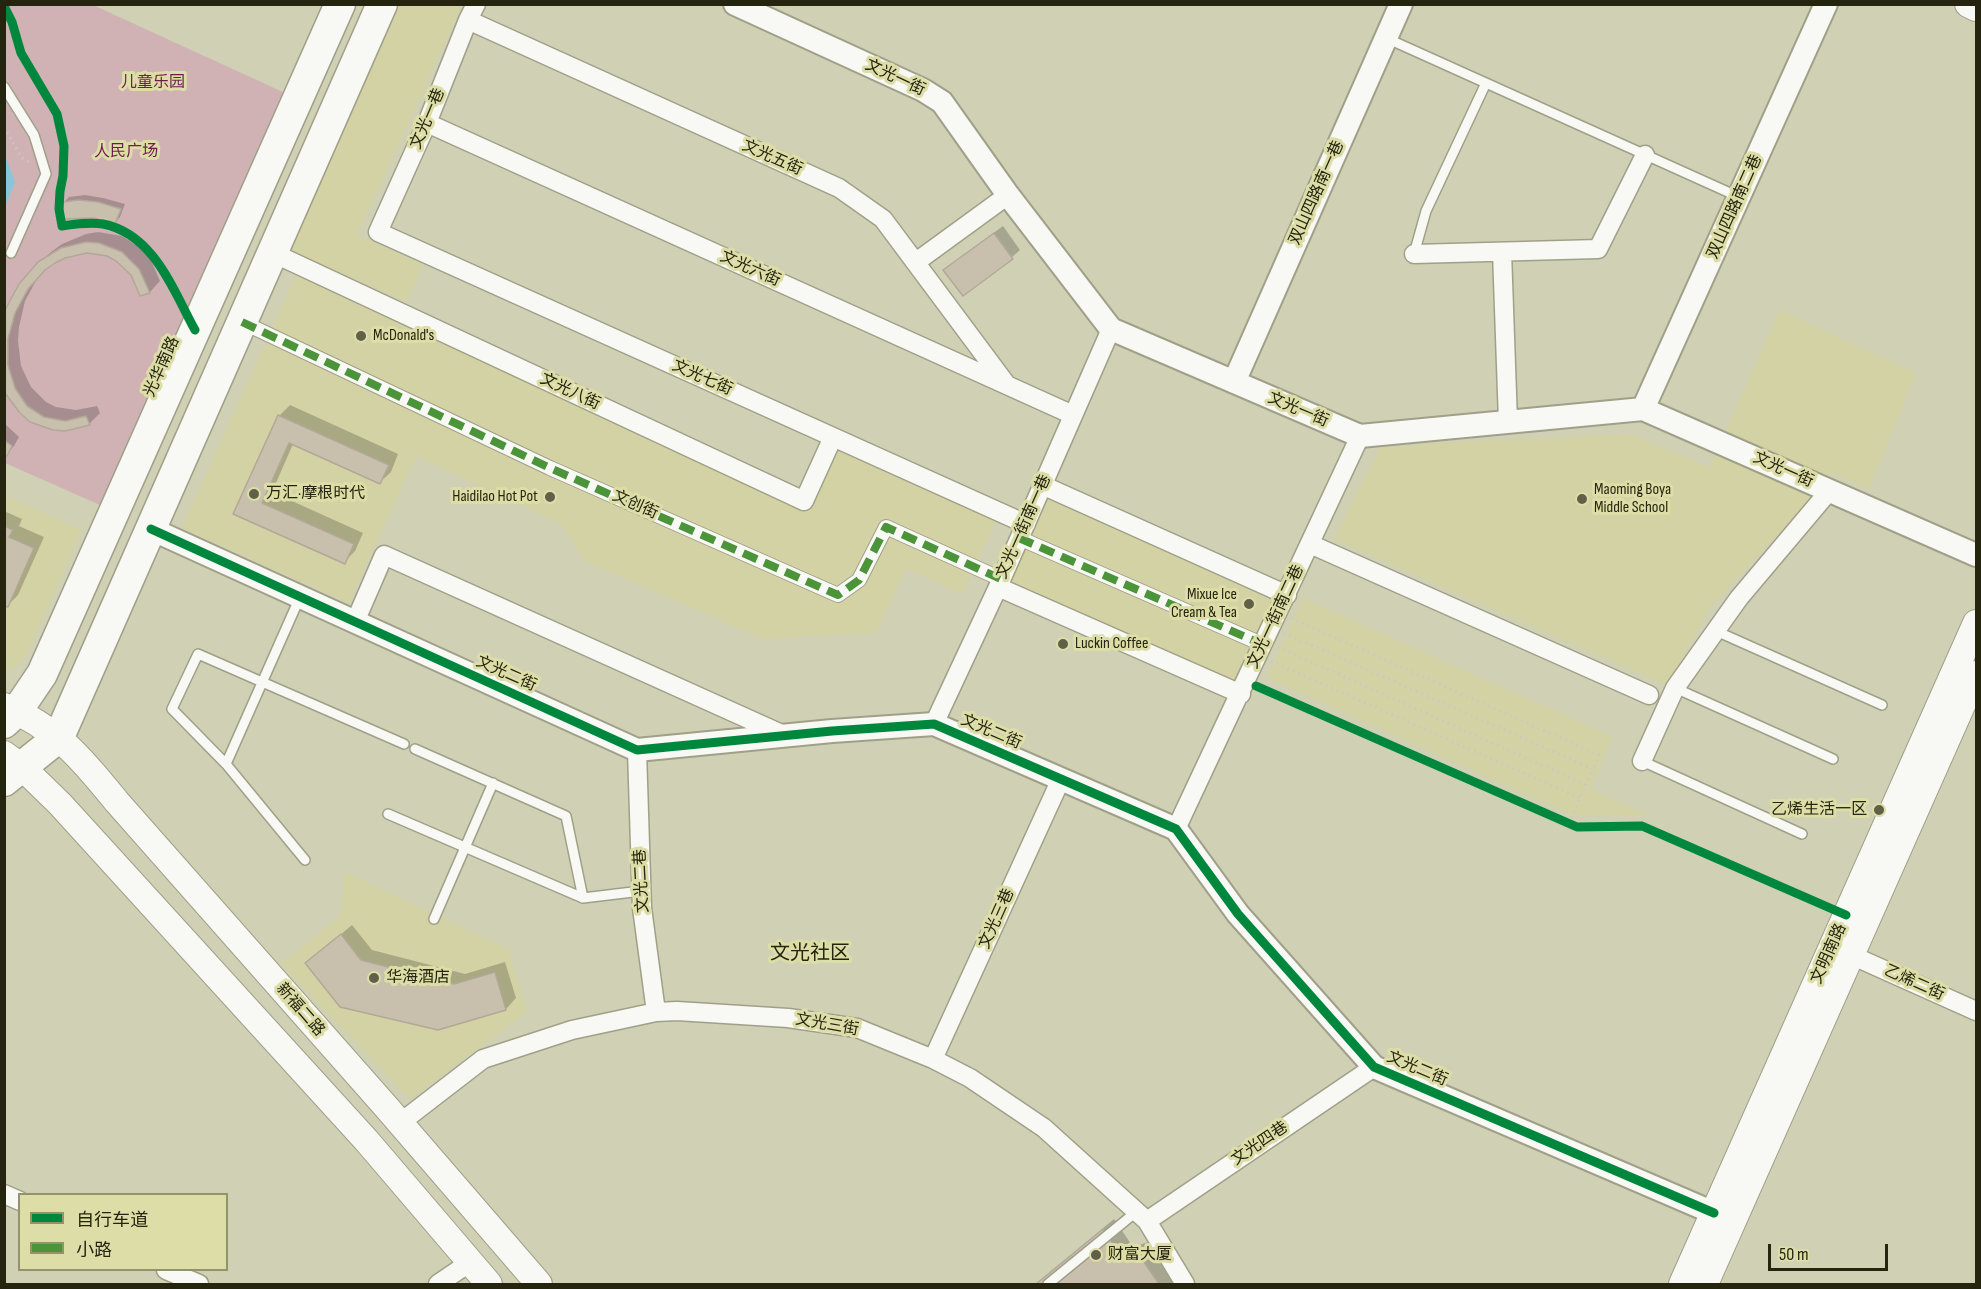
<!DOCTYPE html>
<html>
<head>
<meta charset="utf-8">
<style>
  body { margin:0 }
  #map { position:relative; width:1981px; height:1289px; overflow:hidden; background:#d0d0b4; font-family:"Sofia Sans Condensed","Noto Sans SC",sans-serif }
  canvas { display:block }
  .frame { position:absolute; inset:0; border:6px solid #24240f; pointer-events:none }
  .legend { position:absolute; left:18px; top:1193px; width:210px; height:78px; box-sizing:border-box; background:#dddda7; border:2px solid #93936a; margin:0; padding:8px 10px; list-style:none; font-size:18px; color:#24240f }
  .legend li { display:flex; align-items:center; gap:12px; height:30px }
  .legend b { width:30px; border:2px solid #93936a }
  .scale { position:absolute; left:1768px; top:1244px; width:120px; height:27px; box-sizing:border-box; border:3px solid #24240f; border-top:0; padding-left:8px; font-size:18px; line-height:21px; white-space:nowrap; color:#24240f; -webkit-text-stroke:4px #dddda7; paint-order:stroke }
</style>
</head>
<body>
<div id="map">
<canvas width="1981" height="1289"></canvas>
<div class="frame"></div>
<ul class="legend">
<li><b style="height:8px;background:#00873e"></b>自行车道</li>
<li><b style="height:8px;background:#4b9439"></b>小路</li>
</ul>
<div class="scale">50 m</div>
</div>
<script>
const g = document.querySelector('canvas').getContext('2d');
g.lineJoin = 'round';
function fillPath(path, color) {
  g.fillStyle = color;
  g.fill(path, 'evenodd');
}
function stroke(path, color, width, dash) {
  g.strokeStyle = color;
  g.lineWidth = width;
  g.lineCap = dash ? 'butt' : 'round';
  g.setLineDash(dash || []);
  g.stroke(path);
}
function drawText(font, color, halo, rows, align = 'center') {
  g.font = font + ' "Sofia Sans Condensed","Noto Sans SC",sans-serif';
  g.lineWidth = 6;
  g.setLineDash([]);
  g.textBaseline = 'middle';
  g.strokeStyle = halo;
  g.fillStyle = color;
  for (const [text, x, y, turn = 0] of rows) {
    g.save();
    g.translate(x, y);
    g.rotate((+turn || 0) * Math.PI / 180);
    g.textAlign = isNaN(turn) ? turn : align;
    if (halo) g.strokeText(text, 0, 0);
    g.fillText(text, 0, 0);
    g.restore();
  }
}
const built = new Path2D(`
  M394,5H462L357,235L423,265L406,302L284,247Z
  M300,266L804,501L833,437L1000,513L962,594L906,568L876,633L763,639L585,561L562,525L416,456L349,603L182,528Z
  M1780,310L1916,373L1869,489L1832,473L1800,510L1713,604L1666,685L1334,539L1380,448L1444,443L1632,434L1709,468Z
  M1042,485L1287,595L1241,694L998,587Z
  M5,496L82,530L27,654L18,665L5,673Z
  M1303,598L1613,737L1590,789L1649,816L1571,815L1267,678Z
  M345,872L508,949L527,1012L410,1099L281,964L340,916Z`);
const green = new Path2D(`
  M5,5H93L285,93L100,505L5,463Z`);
const water = new Path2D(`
  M5,155L15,182L5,207Z`);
const shadow = new Path2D(`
  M85,195L103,198L125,204L120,217L115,222L64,202L69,197Z
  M1003,226L1020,250L1012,257L963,294L945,270L953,263Z
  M98,232L122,236L142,249L150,258L160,281L150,292L141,294L132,274L117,259L97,252L76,253L65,256L46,268L38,277L25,301L19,327L18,341L21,366L31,387L46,402L56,407L76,410L97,406L100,413L89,424L41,426L7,392L4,386V319L39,263L51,252L62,244L86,234Z
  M290,405L398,454L391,472L380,482L293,444L272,492L363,533L355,551L344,562L235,513L279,416Z
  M4,423L19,437L14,446L7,454L4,453Z
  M4,511L22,519L19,526L44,537L18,595L8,605L4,604Z
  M352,925L372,950L465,974L505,962L516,998L506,1009L307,963Z
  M1114,1219L1133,1247L1148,1242L1176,1284H1036Z`);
const building = new Path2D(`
  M79,200L98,202L121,209L115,224L94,218L63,219V202Z
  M994,233L1013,259L963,296L943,270Z
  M86,242L99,243L122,252L139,269L150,293L140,296L131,275L116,261L107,256L87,253L65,258L55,263L45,270L28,289L15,313L8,339V365L15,388L27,406L44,417L65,421L86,416L90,425L65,431L53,430L30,422L20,413L5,393L4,312L19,284L38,262L61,248Z
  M278,415L389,465L380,484L289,443L262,503L354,544L345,564L233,514Z
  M4,440L12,446L7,456L4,455Z
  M4,526L13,530L9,537L34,548L8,607L4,606Z
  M341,934L361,960L454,984L495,972L506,1010L438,1030L340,1007L305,963Z
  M1103,1229L1122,1257L1137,1252L1159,1284H1036Z`);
const path = new Path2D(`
  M4,29L12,22
  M4,127L21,157L30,163
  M1291,618L1599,755L1593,769
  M1284,633L1593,769L1586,785
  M1278,647L1586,785L1569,823
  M1271,661L1580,798`);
const service = new Path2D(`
  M1386,38L1739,197
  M4,87L34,135L46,174L11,253
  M1414,254L1426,211L1486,83
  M300,597L226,764L172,709L198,654L404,744
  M1716,631L1882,705
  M1675,688L1833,759
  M415,749L566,816L583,898L641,891
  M1642,761L1802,834
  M226,764L305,860
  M388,814L583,898
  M434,919L493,783
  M1048,1284L1136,1212`);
const pedestrian = new Path2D(`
  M242,322L550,468L838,595L859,580L886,527L1001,579
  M1019,538L1264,645`);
const minor = new Path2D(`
  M476,4L468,20L427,123L378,232L1026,524
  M468,20L839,188L883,219L1006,384
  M427,123L1073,415
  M1502,252L1508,422
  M273,253L804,501L833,437
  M1414,254L1598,249L1645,155
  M916,262L1008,195
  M1042,485L1287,595
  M1310,544L1649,695
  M998,587L1241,694
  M355,622L384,555L786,736
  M934,724L998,587L1111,329
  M637,750L642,908L656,1012
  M1642,761L1675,688L1739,598L1830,490
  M1176,829L1360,436
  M1851,955L1976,1011
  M933,1059L1061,779
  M400,1123L483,1059L572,1030L656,1012L677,1011L788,1018L857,1028L933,1059L970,1078L1044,1128L1147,1221L1185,1284
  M4,1194L20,1201
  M1147,1221L1374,1067
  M166,1270L199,1284
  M438,1284L469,1263`);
const tertiary = new Path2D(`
  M735,4L923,90L942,102L1008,195L1111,329L1360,436L1643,409L1976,555
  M1234,382L1401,4
  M1643,409L1826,4
  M151,529L637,750L832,731L934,724L1176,829L1238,914L1374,1067L1714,1213`);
const secondary = new Path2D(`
  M1968,4L1976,8
  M4,706C56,727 83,760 117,802L388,1109L539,1284
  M4,754L22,767L60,804L366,1140L489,1284
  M1682,1284L1976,623
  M1705,1284L1976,674`);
const primary = new Path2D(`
  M4,723L17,711L42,674L340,4
  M4,781L59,737L382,4`);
const quiet = new Path2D(`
  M242,322L550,468L838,595L859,580L886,527L1001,579
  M1019,538L1264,645`);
const cycleway = new Path2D(`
  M4,6L12,22L21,53L57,114L64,146L63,176L60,191L59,209L62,226C76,224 89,222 103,224C154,234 173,290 195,330
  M151,529L637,750L832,731L934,724L1176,829L1238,914L1374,1067L1714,1213
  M1256,686L1577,827L1642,826L1846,915`);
const markers = [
  [361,336,6,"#606049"],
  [254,494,6,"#606049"],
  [550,497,6,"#606049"],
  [1582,499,6,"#606049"],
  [1249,604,6,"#606049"],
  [1063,644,6,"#606049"],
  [1879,810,6,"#606049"],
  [374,978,6,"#606049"],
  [1096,1255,6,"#606049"]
];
const streetNames = [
  ["文光一街",895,78,25],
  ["文光一巷",428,119,-67],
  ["文光五街",772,158,24],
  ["双山四路南一巷",1317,193,-66],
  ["双山四路南二巷",1735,207,-66],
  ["文光六街",750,269,24],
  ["光华南路",162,367,-66],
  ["文光七街",702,378,24],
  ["文光八街",570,392,25],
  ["文光一街",1298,410,23],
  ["文光一街",1783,470,24],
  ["文创街",635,505,24],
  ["文光一街南一巷",1024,527,-66],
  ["文光一街南二巷",1276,617,-65],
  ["文光二街",506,674,24],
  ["文光二街",991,732,23],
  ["文光二巷",642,881,-93],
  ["文光三巷",997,919,-66],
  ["文明南路",1829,954,-66],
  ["乙烯二街",1914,983,24],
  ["新福二路",300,1010,49],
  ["文光三街",827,1025,10],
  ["文光二街",1417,1069,23],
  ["文光四巷",1260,1144,-34]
];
const parkNames = [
  ["儿童乐园",153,83],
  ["人民广场",126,152]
];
const poiNames = [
  ["McDonald's",373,336],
  ["Maoming Boya",1594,490],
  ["Middle School",1594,508],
  ["万汇·摩根时代",266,494],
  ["Haidilao Hot Pot",538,497,"right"],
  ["Mixue Ice",1237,595,"right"],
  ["Cream & Tea",1237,613,"right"],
  ["Luckin Coffee",1075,644],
  ["乙烯生活一区",1867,810,"right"],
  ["华海酒店",386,978],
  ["财富大厦",1108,1255]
];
const quarterNames = [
  ["文光社区",810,954]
];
fillPath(built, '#d3d2a4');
fillPath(green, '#d0b2b5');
fillPath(water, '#88c6d8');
fillPath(shadow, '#0003');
fillPath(building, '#c9bfad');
stroke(building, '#b2a897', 1.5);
stroke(service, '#a0a089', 12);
stroke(pedestrian, '#a0a089', 16);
stroke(minor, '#a0a089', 21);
stroke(tertiary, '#a0a089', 26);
stroke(secondary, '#a0a089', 28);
stroke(primary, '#a0a089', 33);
stroke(path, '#c9c9c1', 3, [1.5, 4.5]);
stroke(service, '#f8f8f4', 9);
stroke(pedestrian, '#f8f8f4', 14);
stroke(minor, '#f8f8f4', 18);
stroke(tertiary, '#f8f8f4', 22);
stroke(secondary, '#f8f8f4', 26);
stroke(primary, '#f8f8f4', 30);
stroke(quiet, '#4b9439', 8, [15, 8]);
stroke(cycleway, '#00873e', 9);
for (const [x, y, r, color] of markers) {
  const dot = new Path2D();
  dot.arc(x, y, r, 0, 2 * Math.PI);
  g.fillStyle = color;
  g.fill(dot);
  stroke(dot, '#dddda7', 2);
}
drawText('16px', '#24240f', '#dddda7', streetNames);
drawText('16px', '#701b4f', '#dddda7', parkNames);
drawText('16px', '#24240f', '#dddda7', poiNames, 'left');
drawText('20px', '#24240f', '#dddda7', quarterNames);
</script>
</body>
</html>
